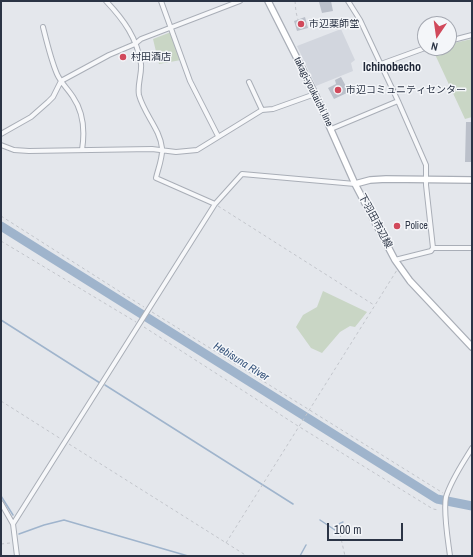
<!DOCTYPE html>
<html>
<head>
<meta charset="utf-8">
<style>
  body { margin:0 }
  #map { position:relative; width:473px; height:557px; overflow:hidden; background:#e4e7ec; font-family:"Archivo Narrow",sans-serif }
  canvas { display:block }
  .frame { position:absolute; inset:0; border:2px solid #2b3445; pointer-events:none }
  .north { position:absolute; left:417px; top:16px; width:40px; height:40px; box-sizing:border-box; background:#f4f6f9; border:1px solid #a4a8b1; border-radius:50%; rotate:193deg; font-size:11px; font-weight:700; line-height:16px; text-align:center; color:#2b3445 }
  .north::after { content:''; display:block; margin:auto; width:14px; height:18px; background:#d1495b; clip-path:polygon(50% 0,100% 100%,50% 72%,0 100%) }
  .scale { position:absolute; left:327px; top:523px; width:76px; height:18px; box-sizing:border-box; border:2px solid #2b3445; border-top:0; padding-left:5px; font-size:12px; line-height:14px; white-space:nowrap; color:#2b3445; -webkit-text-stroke:3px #f4f6f9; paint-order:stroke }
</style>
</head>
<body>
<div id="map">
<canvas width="473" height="557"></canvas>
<div class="frame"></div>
<div class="north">N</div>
<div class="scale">100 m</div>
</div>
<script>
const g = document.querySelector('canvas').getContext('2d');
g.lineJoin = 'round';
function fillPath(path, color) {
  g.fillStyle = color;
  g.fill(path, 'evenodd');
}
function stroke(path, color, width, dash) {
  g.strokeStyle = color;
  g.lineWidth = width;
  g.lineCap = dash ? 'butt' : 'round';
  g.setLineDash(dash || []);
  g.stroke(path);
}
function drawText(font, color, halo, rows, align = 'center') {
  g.font = font + ' "Archivo Narrow","Noto Sans JP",sans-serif';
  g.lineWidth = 3;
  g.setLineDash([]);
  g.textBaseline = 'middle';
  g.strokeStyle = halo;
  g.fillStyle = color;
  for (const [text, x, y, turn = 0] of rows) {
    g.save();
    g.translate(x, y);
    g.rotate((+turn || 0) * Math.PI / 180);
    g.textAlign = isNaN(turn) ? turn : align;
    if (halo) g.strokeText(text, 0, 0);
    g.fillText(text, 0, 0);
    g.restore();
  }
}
const built = new Path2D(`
  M341,29L355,60L351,63L353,71L316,86L297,46Z`);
const green = new Path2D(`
  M171,32L181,60L159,64L153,39Z
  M472,39V117L465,119L432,48H449V44Z
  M323,291L367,312L355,327L350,326L340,332L322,353L311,348L296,327L303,315L317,307Z`);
const stream = new Path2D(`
  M1,320L100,383
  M105,385L293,504
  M1,496L13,515
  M320,520L335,530L339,524L343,522
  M19,534L44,525L64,520L188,556
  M300,556L306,545`);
const river = new Path2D(`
  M1,226L437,499L472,506`);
const building = new Path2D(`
  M331,1L333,11L322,13L319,2Z
  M305,17L308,28L297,31L294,21Z
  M341,77L349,92L334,99L328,88L336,84L335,80Z
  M466,122H472V162H465Z`);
const path = new Path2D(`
  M295,1L296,12L298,20
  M218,206L374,305
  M1,216L144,307
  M1,241L136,322
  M152,312L443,493
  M144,327L298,426L433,509L439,510
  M1,401L61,439
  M69,444L247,556
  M340,534L345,556
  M226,543L397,270
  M1,544L10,543`);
const minor = new Path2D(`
  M106,1C124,20 137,38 141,64C142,74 137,85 139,95C144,114 160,129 162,148C163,157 158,169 156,178L215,204
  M161,1L190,81L218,136
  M348,1L360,20L398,101L426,165V185L433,248
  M43,27C47,43 51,60 57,74C61,83 68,89 73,97C84,113 85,131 82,150
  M449,41L472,35
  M381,64L425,48
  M249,82L262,110
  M331,129L398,101
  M1,134L31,117L48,102L53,97L61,81L109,55L135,44L141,39L240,1
  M1,145L14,150L29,151L152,149L176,152L197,150L262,110L273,109L315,94
  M395,260L431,251L433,248H472
  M1,503L13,524L17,556
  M13,524L215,204L242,174L355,184
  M450,556C448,540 443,512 446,497C451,480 463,463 472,448`);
const secondary = new Path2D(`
  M268,1L315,94L355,184L395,260L410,281L472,347
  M355,184L370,180L386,179L472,180`);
const markers = [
  [301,24,4,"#d1495b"],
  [123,57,4,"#d1495b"],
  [338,90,4,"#d1495b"],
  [397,226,4,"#d1495b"]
];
const poiNames = [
  ["市辺薬師堂",309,24],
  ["村田酒店",131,57],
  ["市辺コミュニティセンター",346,90],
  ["Police",405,226]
];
const streetNames = [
  ["takagi-youkaichi line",313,92,64],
  ["下羽田市辺線",375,221,62]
];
const waterNames = [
  ["Hebisuna River",241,362,32]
];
const quarterNames = [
  ["Ichinobecho",392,68]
];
fillPath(built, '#d2d6de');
fillPath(green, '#c9d6c5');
stroke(stream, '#9fb4cc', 1.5);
stroke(river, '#9fb4cc', 9);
fillPath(building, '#bbc0ca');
stroke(minor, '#a9aeb7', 6);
stroke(secondary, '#a9aeb7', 8);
stroke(path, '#c2c5cb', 1, [3, 3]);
stroke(minor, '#f7f8fa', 4);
stroke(secondary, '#fff', 5.5);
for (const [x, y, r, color] of markers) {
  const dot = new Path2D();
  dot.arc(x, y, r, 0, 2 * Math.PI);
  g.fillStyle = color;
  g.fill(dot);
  stroke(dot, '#f4f6f9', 1.5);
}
drawText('10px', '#2b3445', '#f4f6f9', poiNames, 'left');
drawText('10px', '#2b3445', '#f4f6f9', streetNames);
drawText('italic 11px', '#34527a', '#f4f6f9', waterNames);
drawText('bold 12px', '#1d2536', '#f4f6f9', quarterNames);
</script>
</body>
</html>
